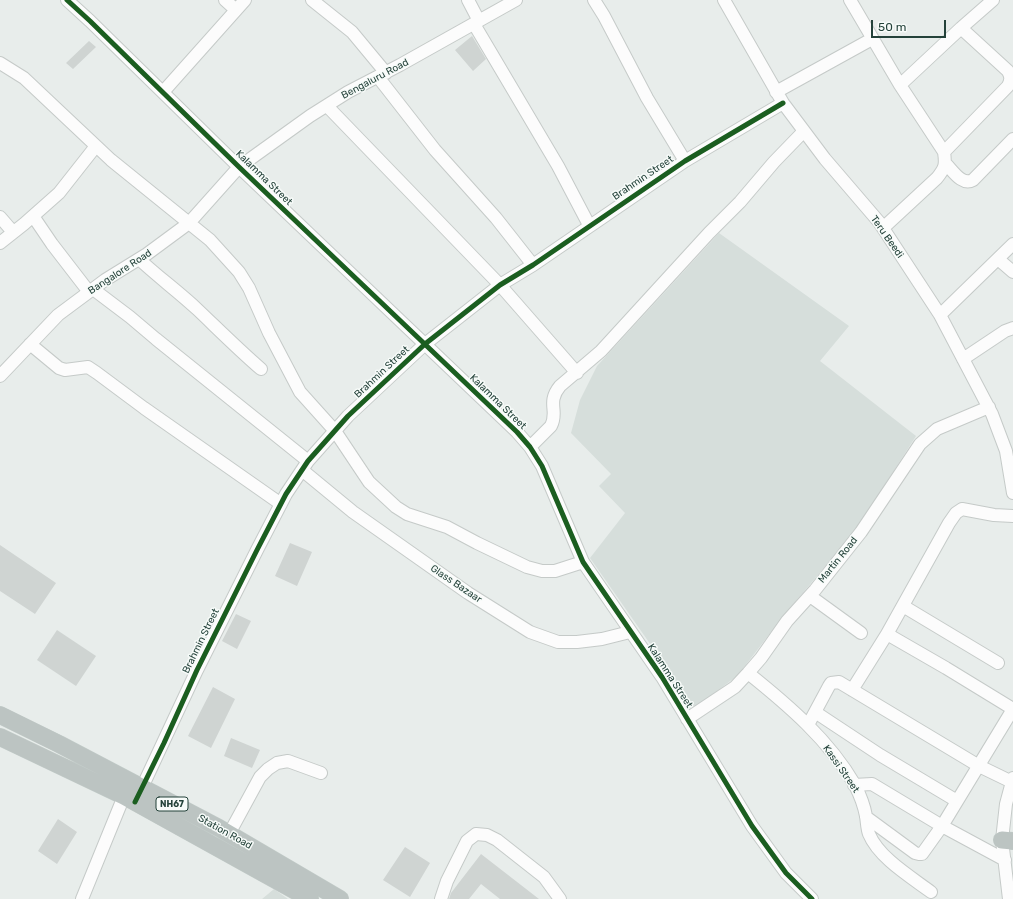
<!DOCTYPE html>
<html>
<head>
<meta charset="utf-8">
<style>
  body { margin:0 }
  #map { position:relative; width:1013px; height:899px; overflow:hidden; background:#e8edeb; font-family:Rubik,sans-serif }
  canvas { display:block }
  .scale { position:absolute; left:871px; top:20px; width:75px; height:18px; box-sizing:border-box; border:2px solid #24423a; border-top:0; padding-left:5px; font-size:12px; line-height:14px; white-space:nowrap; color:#24423a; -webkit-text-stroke:3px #f7fbf9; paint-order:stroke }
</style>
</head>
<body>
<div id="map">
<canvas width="1013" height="899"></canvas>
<div class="scale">50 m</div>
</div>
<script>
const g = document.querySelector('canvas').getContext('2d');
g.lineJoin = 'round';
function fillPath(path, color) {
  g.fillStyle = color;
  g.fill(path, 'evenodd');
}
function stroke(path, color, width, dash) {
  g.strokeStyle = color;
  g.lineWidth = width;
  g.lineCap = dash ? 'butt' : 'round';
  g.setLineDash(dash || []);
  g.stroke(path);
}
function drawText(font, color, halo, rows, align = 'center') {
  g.font = font + ' Rubik,sans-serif';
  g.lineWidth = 3;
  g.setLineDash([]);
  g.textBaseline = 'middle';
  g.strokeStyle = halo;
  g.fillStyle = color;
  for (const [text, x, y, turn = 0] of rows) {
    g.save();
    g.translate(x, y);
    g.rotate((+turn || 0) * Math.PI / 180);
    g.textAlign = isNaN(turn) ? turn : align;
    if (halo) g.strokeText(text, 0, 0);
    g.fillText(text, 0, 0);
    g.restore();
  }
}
const built = new Path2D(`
  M719,233L849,326L820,361L916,436L858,527L781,619L738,675L695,708L590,558L625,513L599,486L611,474L571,433L580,400L597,366Z
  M274,889L288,899H262Z`);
const building = new Path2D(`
  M472,36L486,59L473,71L455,50Z
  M89,41L96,47L73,69L66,63Z
  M290,543L312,552L297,586L275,576Z
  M0,545L56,583L35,614L0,591Z
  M236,614L251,621L237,649L222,641Z
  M57,630L96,656L76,686L37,660Z
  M213,687L235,699L211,748L188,736Z
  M231,738L260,750L252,768L224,756Z
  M58,819L77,832L57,864L38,851Z
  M405,847L430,863L410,897L383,880Z
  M481,854L539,899H500L481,884L469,899H449L451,893Z`);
const minor = new Path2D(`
  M67,0L90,21L239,167L517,432L530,447L542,466L583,562L662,677L752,826L786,873L812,899
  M225,0L236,10
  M312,0L352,32L386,73
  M468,0L479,21
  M594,0L604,16L647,98L685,161
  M724,0L783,103L825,159L879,222L940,315L992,414L1006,451L1013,493
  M850,0L900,85L944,152C946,165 945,168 937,178L883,228
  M474,24L558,166L589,225
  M0,63L24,78L111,160L210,240L239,272L249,288L269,333L300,392L335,431L369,482L396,507L407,514L447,527L477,543L527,567L542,571H555L583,562
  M378,77L435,150L496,218L533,265
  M900,85L961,28L993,0
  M163,92L245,0
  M776,92L872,39
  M327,106L500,285L577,373
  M944,152L1008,86C1011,80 1011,77 1008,71L961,28
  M946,164C953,171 962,186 973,180L1013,139
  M33,216L52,244L89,292
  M0,217L13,232
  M0,243L24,224L59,193L96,146
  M139,259C158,277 179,292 198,310C219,330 239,350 261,369
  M998,259L1013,272
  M93,289L130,317L156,339L308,461
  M940,315L1013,244
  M30,344L59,368L65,370L88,367L97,373L144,408L281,504
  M963,359L1005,331L1013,328
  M0,376L58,315L105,280L147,254L189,223L239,167L310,116L348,92L400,65L516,0
  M530,447L551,426C559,411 546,403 560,386L601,351L709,233L740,202L774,162L804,131
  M302,470L353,512L468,593L530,632L558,642H577L602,639L630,632
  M810,596L861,633
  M903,606L998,663
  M748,673C788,705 829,740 855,785C860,795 864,805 866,816C867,822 867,829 869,834C879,858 911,877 931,892
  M852,690L887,634L949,523L956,513L962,509L994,515L1013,516
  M815,712L880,755L957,801
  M687,719L735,687L748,673L761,658L787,621L815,590L861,532L920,444L937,429L989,407
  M808,725L829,686L831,683L839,682L979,766L1012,782
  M854,785L872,784L942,826L1005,860
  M139,794L197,670L257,550L286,494L308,461L348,416L425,344L500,285L533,265L685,161L783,103
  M866,817L915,853L919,854H922L942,826L1013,709L946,668L887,634
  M229,834L260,777L268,769L277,763L288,761L321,773
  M82,899L124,796
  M441,899L447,881L467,841L476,834L487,835L497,840L544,877L560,899
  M1009,899L1002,840L1006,804L1013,778`);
const highway = new Path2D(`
  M0,715L59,744L219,828L340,899
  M0,737L124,796L310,899
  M1002,840L1013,841`);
const cycleway = new Path2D(`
  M67,0L90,21L239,167L517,432L530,447L542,466L583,562L662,677L752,826L786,873L812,899
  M135,802L164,743L197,670L257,550L286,494L308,461L348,416L425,344L500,285L533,265L685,161L783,103`);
const shields = [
  [172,804,32]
];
const shieldNames = [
  ["NH67",172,804]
];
const streetNames = [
  ["Bengaluru Road",375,79,-28],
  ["Kalamma Street",264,178,44],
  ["Brahmin Street",643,178,-34],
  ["Teru Beedi",887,237,55],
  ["Bangalore Road",120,272,-33],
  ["Brahmin Street",382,372,-43],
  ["Kalamma Street",498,402,44],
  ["Martin Road",838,560,-51],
  ["Glass Bazaar",456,584,34],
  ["Brahmin Street",201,641,-64],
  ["Kalamma Street",670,676,57],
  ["Kassi Street",841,769,55],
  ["Station Road",225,832,29]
];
fillPath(built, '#d6dedb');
fillPath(building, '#cfd4d2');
stroke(minor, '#c5cac8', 14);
stroke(highway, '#c3ccc9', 18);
stroke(minor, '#fcfcfc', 12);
stroke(highway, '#bcc4c2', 17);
stroke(cycleway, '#1b5e20', 5);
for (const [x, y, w] of shields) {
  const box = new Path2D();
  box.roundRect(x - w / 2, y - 7, w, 14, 3);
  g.fillStyle = '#f7fbf9';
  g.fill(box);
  stroke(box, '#24423a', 1);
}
drawText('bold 9px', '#24423a', null, shieldNames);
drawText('10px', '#24423a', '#f7fbf9', streetNames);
</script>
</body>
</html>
